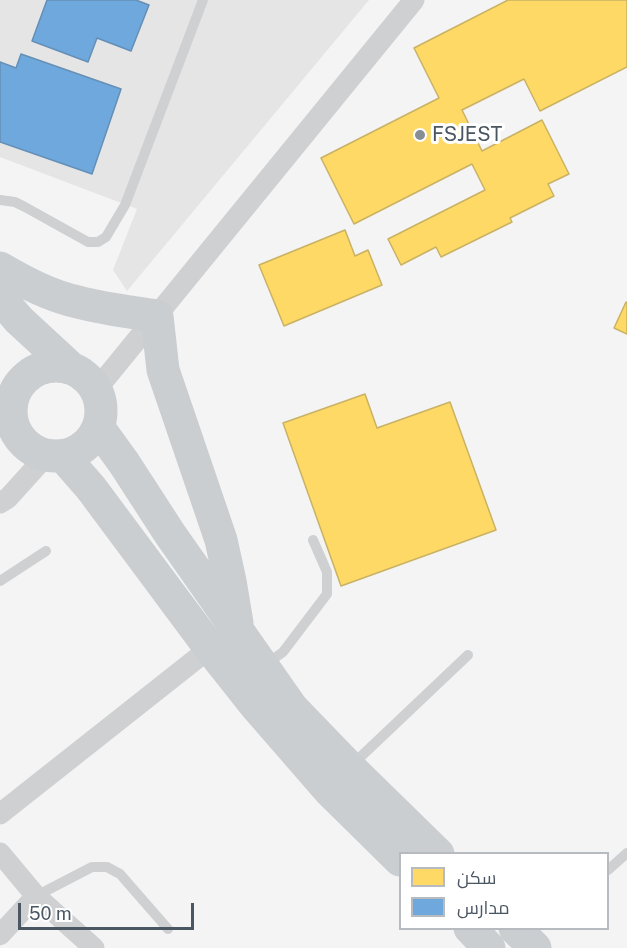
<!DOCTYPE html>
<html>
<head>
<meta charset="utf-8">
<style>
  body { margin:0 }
  #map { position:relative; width:627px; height:948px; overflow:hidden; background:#f4f4f4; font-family:"Public Sans",Cairo,sans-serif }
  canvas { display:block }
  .legend { position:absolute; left:399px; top:852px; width:210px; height:78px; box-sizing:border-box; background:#fff; border:2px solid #b7bbc0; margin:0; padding:8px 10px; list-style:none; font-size:18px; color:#4a5661 }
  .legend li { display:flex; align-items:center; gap:12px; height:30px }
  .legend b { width:30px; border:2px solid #b7bbc0 }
  .scale { position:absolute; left:18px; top:903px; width:176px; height:27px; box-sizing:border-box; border:3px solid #4a5661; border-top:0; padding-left:8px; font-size:18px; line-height:21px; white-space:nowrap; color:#4a5661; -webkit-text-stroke:4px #fff; paint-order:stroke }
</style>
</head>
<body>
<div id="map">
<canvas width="627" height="948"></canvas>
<ul class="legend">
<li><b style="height:16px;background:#ffd966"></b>سكن</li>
<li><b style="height:16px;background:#6fa8dc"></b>مدارس</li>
</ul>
<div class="scale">50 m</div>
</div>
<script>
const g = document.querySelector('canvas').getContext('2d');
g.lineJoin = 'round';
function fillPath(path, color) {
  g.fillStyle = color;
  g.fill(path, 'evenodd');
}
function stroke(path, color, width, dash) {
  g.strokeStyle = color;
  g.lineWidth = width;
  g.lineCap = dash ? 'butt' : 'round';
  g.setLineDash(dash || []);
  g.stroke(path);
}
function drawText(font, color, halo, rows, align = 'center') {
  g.font = font + ' "Public Sans",sans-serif';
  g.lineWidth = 6;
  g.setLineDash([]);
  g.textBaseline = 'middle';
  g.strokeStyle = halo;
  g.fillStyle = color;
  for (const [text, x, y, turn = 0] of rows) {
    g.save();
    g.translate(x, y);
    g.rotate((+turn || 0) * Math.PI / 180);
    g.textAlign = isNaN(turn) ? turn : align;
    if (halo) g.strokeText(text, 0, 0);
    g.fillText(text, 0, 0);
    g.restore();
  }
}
const education = new Path2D(`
  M0,0H369L127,291L113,270L137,209L0,157Z`);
const homes = new Path2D(`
  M508,0H627V67L540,111L524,79L462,110L482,151L542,120L569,174L548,184L554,196L510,218L512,222L441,257L436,247L401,265L388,239L485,190L472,164L354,224L321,158L439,98L414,48Z
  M345,230L355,256L368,250L382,285L284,326L259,265Z
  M626,302L627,303V334L614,328Z
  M365,394L377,428L450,402L496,530L341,586L283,423Z`);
const schools = new Path2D(`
  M47,0H136L149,5L131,51L97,38L88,62L32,41Z
  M21,54L121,89L92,174L0,142V62L16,68Z`);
const lane = new Path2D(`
  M0,200L15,202L25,207L88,242H98L106,237L125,205L203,0
  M0,581L46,551
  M265,665L283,652L327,594V572L313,540
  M352,765L468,655
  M608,870L627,853
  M36,896L92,867H107L120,874L168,929`);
const street = new Path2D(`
  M96,390L414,0
  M0,503L8,498L46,456
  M0,814L210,648
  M0,853L36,896L94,948
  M0,935L36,896`);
const primary = new Path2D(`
  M0,268C24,282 50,296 78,302C104,309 130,312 157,316L163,370L221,540L230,581L237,623
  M0,298L19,320L71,368
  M11 411a45 45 0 1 1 90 0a45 45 0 1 1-90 0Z
  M98,427L124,463L170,534L292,708L349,767L438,854
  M63,456L91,488L210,648L256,706L329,790L400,860
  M470,928L489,948
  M515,928L535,948`);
const markers = [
  [420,135,6,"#868d94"]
];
const poiNames = [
  ["FSJEST",432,135]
];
fillPath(education, '#e6e5e6');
fillPath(homes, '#ffd966');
stroke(homes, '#c9b264', 1.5);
fillPath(schools, '#6fa8dc');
stroke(schools, '#648fb7', 1.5);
stroke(lane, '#ced0d2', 10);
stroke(street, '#ced0d2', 21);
stroke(primary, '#caced1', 33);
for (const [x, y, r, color] of markers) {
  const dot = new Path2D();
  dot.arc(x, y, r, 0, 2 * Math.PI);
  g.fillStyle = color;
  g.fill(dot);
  stroke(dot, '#fff', 2);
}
drawText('20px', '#4a5661', '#fff', poiNames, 'left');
</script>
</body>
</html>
